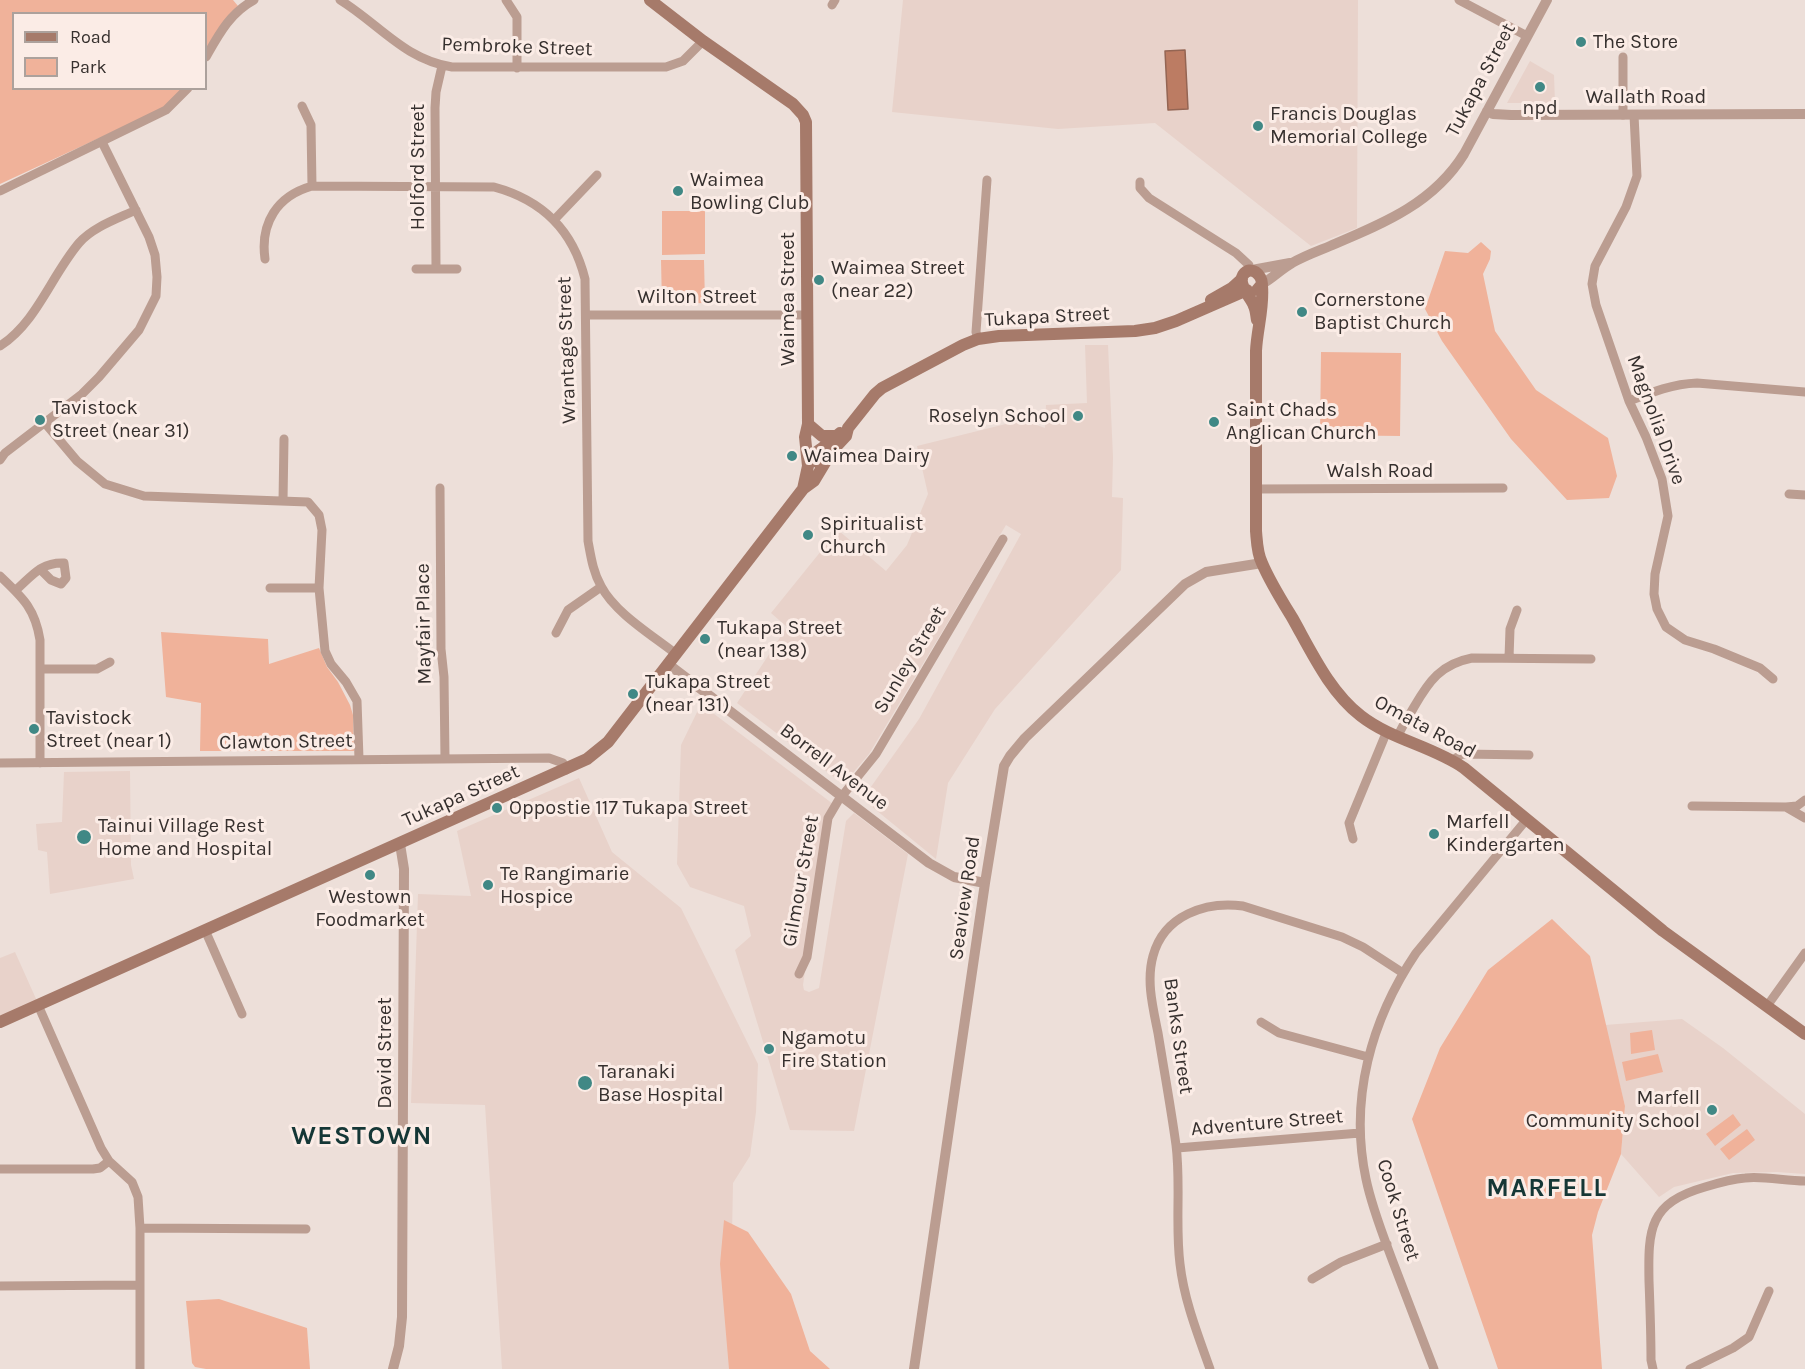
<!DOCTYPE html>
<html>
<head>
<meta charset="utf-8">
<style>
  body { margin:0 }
  #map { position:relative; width:1805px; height:1369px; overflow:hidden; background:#eddfd9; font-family:Karla,sans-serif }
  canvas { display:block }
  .legend { position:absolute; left:12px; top:12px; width:195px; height:78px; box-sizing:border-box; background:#fbece6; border:2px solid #aca19c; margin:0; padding:8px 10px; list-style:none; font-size:18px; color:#36302e }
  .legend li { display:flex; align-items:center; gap:12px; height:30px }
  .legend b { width:30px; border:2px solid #aca19c }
</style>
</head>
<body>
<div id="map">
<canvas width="1805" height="1369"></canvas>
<ul class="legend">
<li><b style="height:8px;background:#a67a6a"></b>Road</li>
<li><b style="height:16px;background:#f0b29a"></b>Park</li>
</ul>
</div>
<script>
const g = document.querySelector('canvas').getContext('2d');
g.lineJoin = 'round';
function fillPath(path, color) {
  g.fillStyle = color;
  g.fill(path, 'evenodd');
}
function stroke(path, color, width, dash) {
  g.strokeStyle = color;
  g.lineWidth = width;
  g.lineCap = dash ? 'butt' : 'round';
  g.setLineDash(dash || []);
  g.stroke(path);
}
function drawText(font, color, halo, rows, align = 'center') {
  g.font = font + ' Karla,sans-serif';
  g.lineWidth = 6;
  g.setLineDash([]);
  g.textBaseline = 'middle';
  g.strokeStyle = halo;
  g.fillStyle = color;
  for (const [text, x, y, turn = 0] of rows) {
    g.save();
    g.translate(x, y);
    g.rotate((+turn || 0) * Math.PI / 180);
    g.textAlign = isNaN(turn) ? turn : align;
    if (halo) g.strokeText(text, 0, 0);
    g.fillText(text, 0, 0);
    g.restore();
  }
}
const built = new Path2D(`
  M903,0H1358L1357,228L1311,246L1155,123L1058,129L892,112Z
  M1530,61L1554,75L1555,103H1507Z
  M1085,345H1108L1113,457L1112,497L1123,498L1121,570L995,709L948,783L936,859L865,801L868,791L919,719L1021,534L1006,525L869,754L846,781L842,783L737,703L787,627L771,613L838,530L886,571L907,545L928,494L917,446L1022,420L1045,428L1046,405L1087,403Z
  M701,704L833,804L825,832L803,985L804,990L809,992L819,988L846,821L854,813L908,854L854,1131L790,1130L735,950L751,936L744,906L690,887L677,864L681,745Z
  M130,771L131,865L134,879L50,894L47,852L38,850L36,824L62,822L64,772Z
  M579,778L612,852L681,908L758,1064L756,1112L750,1156L733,1183L731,1286L746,1369H502L485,1105L411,1103L418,894L471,896L457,831Z
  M15,952L37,1001L0,1017V958Z
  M1682,1019L1723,1048L1805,1114V1174L1777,1172L1733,1173L1674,1187L1659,1197L1621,1154L1625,1106L1605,1025Z`);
const green = new Path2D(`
  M0,0H233L238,6L206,54V14H14V88L182,89L162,109L0,184Z
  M662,211H705V254L662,255Z
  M1481,242L1491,251L1490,259L1483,274L1495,331L1536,390L1608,438L1617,476L1609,498L1567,500L1511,439L1442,341L1425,309L1445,251L1468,253Z
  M661,260H704L705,303L662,304Z
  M1321,352L1401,353L1400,436L1320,435Z
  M161,632L268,639L269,664L319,648L327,667L338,682L350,705L353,715L354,751H200L201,703L166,697Z
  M1552,919L1590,956L1625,1106L1621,1154L1598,1212L1592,1235L1602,1369H1498L1412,1119L1440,1048L1488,970Z
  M1652,1030L1655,1050L1631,1054L1630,1033Z
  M1658,1054L1663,1072L1626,1081L1622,1062Z
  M1733,1114L1741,1125L1715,1146L1706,1134Z
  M1747,1129L1755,1140L1729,1160L1720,1149Z
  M724,1220L748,1232L791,1294L810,1351L830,1369H729L720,1264Z
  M219,1299L307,1328L310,1369H206L195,1367L192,1363L186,1301Z`);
const water = new Path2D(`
  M1185,50L1188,109L1168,110L1165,51Z`);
const minor = new Path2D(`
  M340,0C379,24 405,60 452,67H666L683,61L703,41
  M506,0L517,17V68
  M1459,0L1527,36
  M832,5L835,0
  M206,57C219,34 230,13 254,0
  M302,106L311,125L312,186
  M1623,115V57
  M1634,115L1637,176L1626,207L1595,266L1592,284L1596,305L1629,401L1646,437L1662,479L1668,516L1655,574L1654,594L1657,609L1666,627L1685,640L1714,649L1760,668L1773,679
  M1140,182V188L1149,198L1236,253L1249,265V271
  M0,191L166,110L188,88
  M555,219L597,175
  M265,259C260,223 277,196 312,186L494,187C542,200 573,230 585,279L588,541C591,557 593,572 601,586C615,613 652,635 676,654
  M436,268L435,108L436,92L442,66
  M416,269H457
  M587,315H808
  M978,339L976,332L987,180
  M0,346C37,322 51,276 79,243C93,227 117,219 136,210
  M1629,401C1652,392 1672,384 1697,383L1805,392
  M45,423L77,461L105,484L144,496L308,502L319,515L322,530L319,588L325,651L331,664L346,682L357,701L359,759
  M0,460L5,453L82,394L99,377L139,330L156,296L157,277L155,255L149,237L102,142
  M440,488L441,649L444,677L445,759
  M1256,489L1503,488
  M1789,494L1805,495
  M283,501L284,439
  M0,576C22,597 35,608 40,640V763
  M270,588H319
  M16,590C32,576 41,562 64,563L66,578L61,584L51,580L40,569
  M556,633L568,610L601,587
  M1509,658L1510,629L1517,610
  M40,669H97L110,662
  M1398,736C1402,726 1409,716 1414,707C1429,681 1441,664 1472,658L1591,659
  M1453,760L1462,754L1529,755
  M0,763L549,758L563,763L566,770
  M1692,806L1786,807L1805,818
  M1786,807L1797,806L1805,800
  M1353,839L1349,823L1387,731
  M205,930L242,1014
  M799,974L807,957L828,818L838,801L876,754L1003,539
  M38,1005L101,1148L109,1161L132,1182L138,1197L140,1228V1369
  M1767,1006L1805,953
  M1261,1022L1279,1033L1368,1057
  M1177,1148L1360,1133
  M0,1169H93L100,1168L109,1161
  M140,1228L306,1229
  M1312,1279L1341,1262L1387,1244
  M0,1286L140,1285
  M1210,1369C1198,1335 1184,1300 1180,1264C1175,1225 1181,1184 1176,1145C1171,1108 1164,1070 1158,1033C1153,1008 1146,981 1153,956C1164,915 1206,901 1243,906L1342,937L1363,947L1403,973
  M1434,1369C1420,1333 1407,1298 1393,1262C1383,1235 1372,1208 1366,1179C1349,1099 1371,1020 1416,953L1527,819
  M1653,1369L1651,1360C1651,1333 1650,1307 1649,1281C1648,1229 1649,1203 1705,1187C1718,1183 1732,1179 1745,1178C1765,1176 1785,1181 1805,1181
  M1690,1369L1733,1348L1749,1337L1769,1291`);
const tertiary = new Path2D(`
  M1487,111L1493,114L1511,115L1805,114
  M1252,270L1290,263
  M1262,284C1273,278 1281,269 1292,263C1304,256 1318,251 1330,246C1382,224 1433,204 1464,154L1547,0
  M668,664L929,863L954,877L985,883
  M393,1369L399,1346L402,1317L404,869L400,844
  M914,1369L985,883L1004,766L1010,756L1025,738L1185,584L1206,572L1262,563`);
const secondary = new Path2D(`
  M650,0L703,41L793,104L803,115L806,122L808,424L805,437L808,466L803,489
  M1262,286C1264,308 1257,329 1256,351V531C1257,542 1257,553 1262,563C1270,582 1282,601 1293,619C1312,653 1330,692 1361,716C1392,740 1432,746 1464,768L1663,931L1805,1034
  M1257,290L1262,284C1262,275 1251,264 1243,275C1237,285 1251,297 1254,306C1256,310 1256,315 1257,320
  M1211,300L1232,288L1242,279
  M808,424L822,436H836
  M821,463L815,461L814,454L821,449L840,433
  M0,1022L587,759L608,742L803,489L814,481L832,451L846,436L848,428L875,394L882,388L963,345L978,339L999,336L1135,331L1155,328L1176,321L1247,290`);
const markers = [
  [1581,42,6,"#408885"],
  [1540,87,6,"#408885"],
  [1258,126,6,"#408885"],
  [678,191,6,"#408885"],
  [819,280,6,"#408885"],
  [1302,312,6,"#408885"],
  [1078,416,6,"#408885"],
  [40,420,6,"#408885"],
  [1214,422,6,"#408885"],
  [792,456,6,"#408885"],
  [808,535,6,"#408885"],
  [705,639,6,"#408885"],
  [633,694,6,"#408885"],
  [34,729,6,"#408885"],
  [497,808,6,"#408885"],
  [1434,834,6,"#408885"],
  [84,837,8,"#408885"],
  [370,875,6,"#408885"],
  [488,885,6,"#408885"],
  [769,1049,6,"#408885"],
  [585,1083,8,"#408885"],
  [1712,1110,6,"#408885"]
];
const poiNames = [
  ["The Store",1593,42],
  ["npd",1540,108,"center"],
  ["Francis Douglas",1270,114],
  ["Memorial College",1270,137],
  ["Waimea",690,180],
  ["Bowling Club",690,203],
  ["Waimea Street",831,268],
  ["(near 22)",831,291],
  ["Cornerstone",1314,300],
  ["Baptist Church",1314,323],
  ["Tavistock",52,408],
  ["Street (near 31)",52,431],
  ["Saint Chads",1226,410],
  ["Anglican Church",1226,433],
  ["Roselyn School",1066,416,"right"],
  ["Waimea Dairy",804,456],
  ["Spiritualist",820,524],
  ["Church",820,547],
  ["Tukapa Street",717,628],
  ["(near 138)",717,651],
  ["Tukapa Street",645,682],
  ["(near 131)",645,705],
  ["Tavistock",46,718],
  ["Street (near 1)",46,741],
  ["Oppostie 117 Tukapa Street",509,808],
  ["Marfell",1446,822],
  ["Kindergarten",1446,845],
  ["Tainui Village Rest",98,826],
  ["Home and Hospital",98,849],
  ["Te Rangimarie",500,874],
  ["Hospice",500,897],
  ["Westown",370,897,"center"],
  ["Foodmarket",370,920,"center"],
  ["Ngamotu",781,1038],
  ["Fire Station",781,1061],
  ["Taranaki",598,1072],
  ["Base Hospital",598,1095],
  ["Marfell",1700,1098,"right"],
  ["Community School",1700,1121,"right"]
];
const streetNames = [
  ["Pembroke Street",517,47,2],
  ["Tukapa Street",1481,80,-62],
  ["Wallath Road",1646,97],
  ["Holford Street",418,167,-90],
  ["Wilton Street",697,297],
  ["Waimea Street",788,299,-90],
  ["Tukapa Street",1047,317,-3],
  ["Wrantage Street",567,350,-92],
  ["Magnolia Drive",1656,420,70],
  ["Walsh Road",1380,471],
  ["Mayfair Place",424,624,-91],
  ["Sunley Street",910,660,-59],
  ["Omata Road",1425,727,28],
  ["Clawton Street",286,742,-1],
  ["Borrell Avenue",834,767,37],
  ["Tukapa Street",461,796,-24],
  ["Gilmour Street",801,881,-80],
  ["Seaview Road",965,898,-82],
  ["Banks Street",1178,1036,82],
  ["David Street",385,1053,-90],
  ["Adventure Street",1267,1123,-5],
  ["Cook Street",1398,1210,73]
];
const districtNames = [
  ["WESTOWN",362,1137],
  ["MARFELL",1547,1189]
];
fillPath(built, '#e8d2ca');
fillPath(green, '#f0b29a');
fillPath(water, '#bc7c63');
stroke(water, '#946553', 1.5);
stroke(minor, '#bb9d91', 9);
stroke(tertiary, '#bb9d91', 10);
stroke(secondary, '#a67a6a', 12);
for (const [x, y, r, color] of markers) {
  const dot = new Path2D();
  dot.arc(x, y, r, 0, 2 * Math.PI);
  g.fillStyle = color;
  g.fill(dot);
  stroke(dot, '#fbece6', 2);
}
drawText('20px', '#36302e', '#fbece6', poiNames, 'left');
drawText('20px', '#36302e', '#fbece6', streetNames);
g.letterSpacing = '1.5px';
drawText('bold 26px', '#153736', '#fbece6', districtNames);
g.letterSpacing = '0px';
</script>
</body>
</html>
